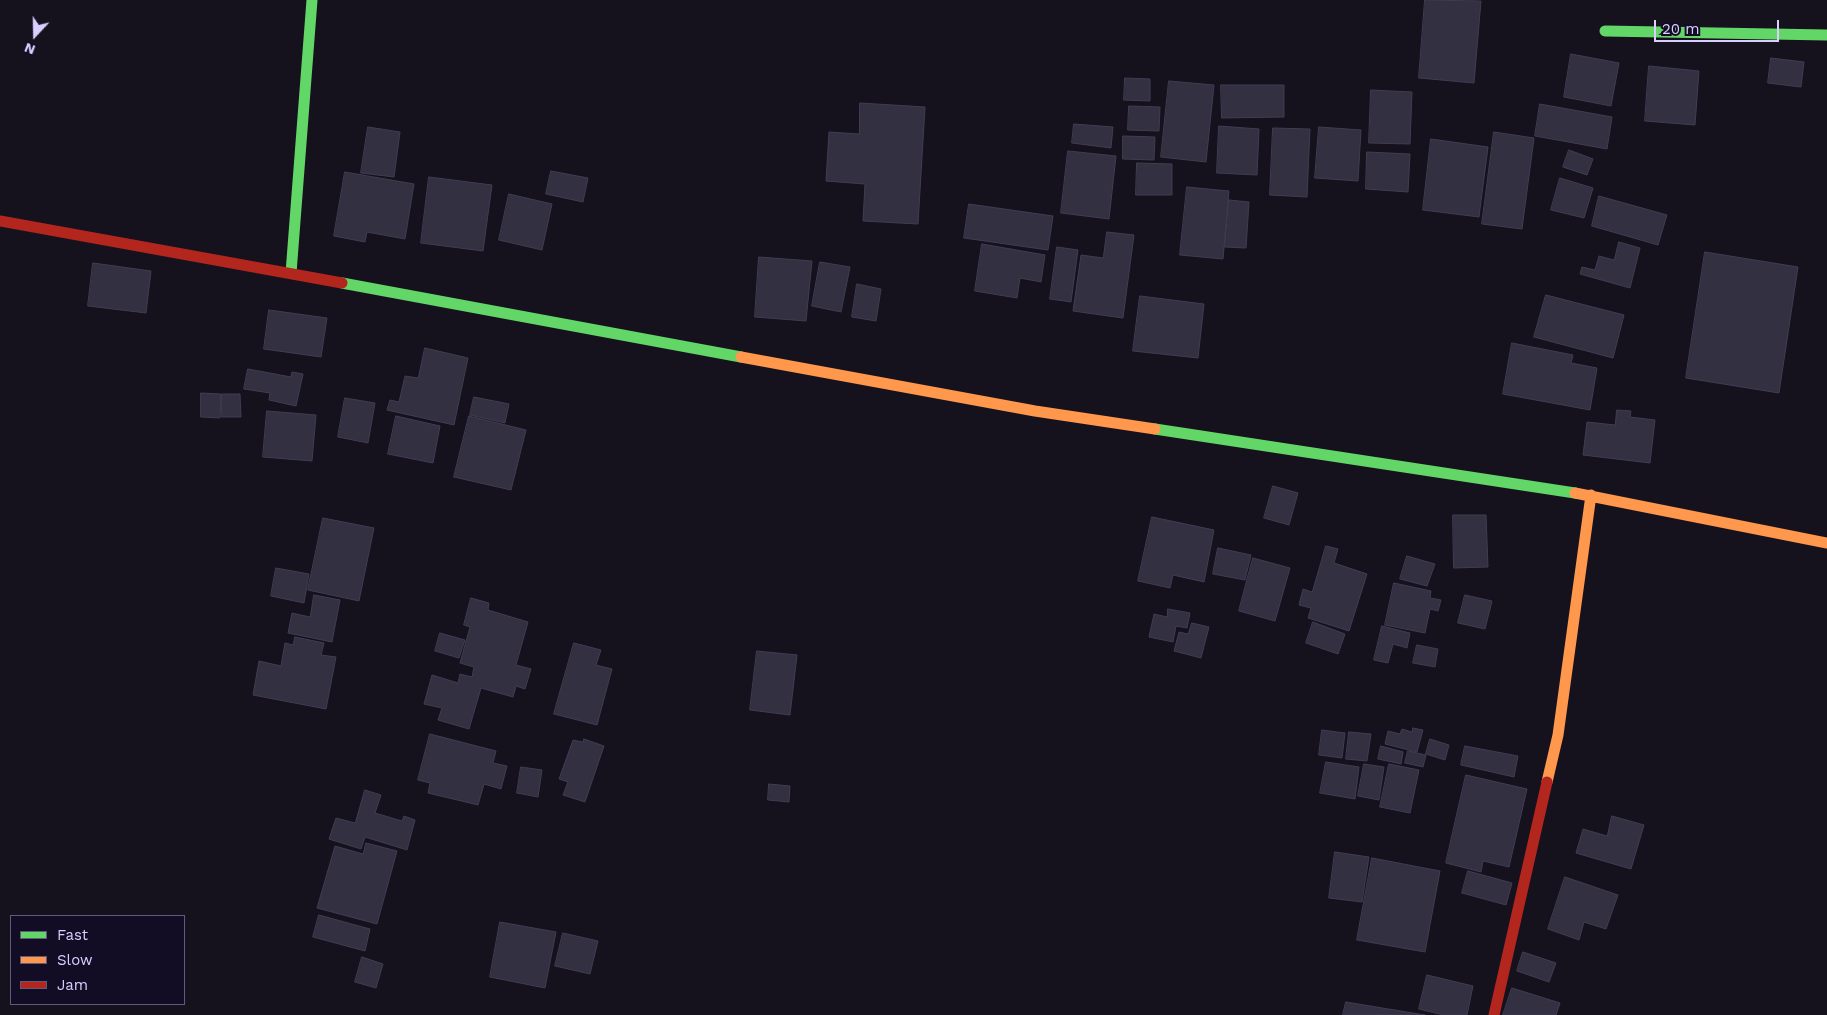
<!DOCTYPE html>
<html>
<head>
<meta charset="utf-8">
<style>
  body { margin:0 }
  #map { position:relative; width:1827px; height:1015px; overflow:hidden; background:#15121e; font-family:"Work Sans",sans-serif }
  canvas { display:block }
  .legend { position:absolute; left:10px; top:915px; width:175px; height:90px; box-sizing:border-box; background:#120c24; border:1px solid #625a7c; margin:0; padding:6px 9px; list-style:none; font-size:15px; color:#d9d0ff }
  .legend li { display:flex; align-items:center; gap:10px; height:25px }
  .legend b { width:25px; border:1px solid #625a7c }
  .north { position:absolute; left:10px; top:10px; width:50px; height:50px; -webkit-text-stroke:4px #120c24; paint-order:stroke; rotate:201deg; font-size:14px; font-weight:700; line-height:20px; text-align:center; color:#d9d0ff }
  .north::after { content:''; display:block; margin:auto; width:18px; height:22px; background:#d9d0ff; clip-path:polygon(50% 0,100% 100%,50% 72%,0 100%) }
  .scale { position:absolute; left:1654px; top:20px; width:125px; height:22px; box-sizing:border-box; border:2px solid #d9d0ff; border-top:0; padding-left:6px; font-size:15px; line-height:18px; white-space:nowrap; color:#d9d0ff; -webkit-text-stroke:4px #120c24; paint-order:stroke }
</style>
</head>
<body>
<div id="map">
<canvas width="1827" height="1015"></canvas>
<ul class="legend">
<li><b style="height:6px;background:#63d668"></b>Fast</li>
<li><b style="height:6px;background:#ff974d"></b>Slow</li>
<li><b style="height:6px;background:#b3261e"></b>Jam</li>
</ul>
<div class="north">N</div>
<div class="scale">20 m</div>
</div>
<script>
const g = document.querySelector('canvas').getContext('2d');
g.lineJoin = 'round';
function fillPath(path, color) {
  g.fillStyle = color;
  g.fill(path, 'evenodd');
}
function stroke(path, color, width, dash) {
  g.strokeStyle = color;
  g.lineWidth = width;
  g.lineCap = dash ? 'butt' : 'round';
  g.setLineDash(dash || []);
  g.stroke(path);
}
const building = new Path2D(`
  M1425,0L1481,1L1474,83L1419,78Z
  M1571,54L1619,63L1611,106L1564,97Z
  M1771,58L1804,62L1801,87L1768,83Z
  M1649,66L1699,71L1695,125L1645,121Z
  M1125,78L1150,79V101L1124,100Z
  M1169,81L1214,85L1206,162L1161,157Z
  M1221,85H1284V117L1222,118Z
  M1371,90L1412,92L1410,144L1369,143Z
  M860,103L925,107L918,224L863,221L865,184L826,181L829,132L859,134Z
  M1540,104L1612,117L1607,149L1535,136Z
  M1129,106L1160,107L1159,131L1128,130Z
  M1074,124L1113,127L1111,148L1072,143Z
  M1219,126L1259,129L1257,175L1217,173Z
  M368,127L400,132L394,177L361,173Z
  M1319,127L1361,130L1358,181L1315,178Z
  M1273,128L1310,129L1307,197L1270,195Z
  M1494,132L1534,138L1522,229L1482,224Z
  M1123,136L1155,137L1154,160L1123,159Z
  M1431,139L1488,147L1479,217L1423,210Z
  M1569,150L1593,159L1587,175L1563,167Z
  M1068,151L1116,156L1109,219L1061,213Z
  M1367,152L1410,154L1408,192L1366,189Z
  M1137,163L1172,164V195H1136Z
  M551,171L588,178L583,202L546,194Z
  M345,172L414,184L405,239L367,232L365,242L334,236Z
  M429,177L492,185L483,251L421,243Z
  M1560,178L1593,188L1584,218L1551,210Z
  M1187,187L1229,191L1223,259L1180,255Z
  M509,194L552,204L542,250L499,240Z
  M1599,196L1667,215L1658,245L1592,226Z
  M1229,200L1249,202L1246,248L1225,247Z
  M969,204L1053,216L1048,250L964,238Z
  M1107,232L1134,235L1123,318L1073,311L1081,255L1103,258Z
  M1619,242L1640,248L1630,288L1580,274L1582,267L1595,270L1599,256L1614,260Z
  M982,244L1045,255L1041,282L1020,278L1017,298L975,291Z
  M1057,247L1078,250L1071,302L1050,299Z
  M1705,252L1798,267L1779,393L1686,378Z
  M759,257L812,261L806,321L755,317Z
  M820,262L850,267L841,312L812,306Z
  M93,263L151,271L146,313L88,306Z
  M857,284L881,289L876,321L852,317Z
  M1546,295L1624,315L1613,358L1534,337Z
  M1140,296L1204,304L1198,358L1133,351Z
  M269,310L327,318L321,357L264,349Z
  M1512,343L1573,355L1571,363L1597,368L1590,410L1503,394Z
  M425,348L468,358L454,425L387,410L390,400L399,402L405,376L418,378Z
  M248,369L291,377L292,372L303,374L296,406L269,400L270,393L244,389Z
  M201,393L221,394L220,418L201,417Z
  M222,394H240L241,417H222Z
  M474,397L509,404L505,423L470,415Z
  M345,398L375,403L368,443L338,437Z
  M1617,410L1631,411L1630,417L1655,420L1650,463L1583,455L1587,422L1615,425Z
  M267,411L316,415L312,461L263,457Z
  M396,416L440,426L433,463L388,454Z
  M469,416L526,430L511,490L454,477Z
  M1273,486L1298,493L1289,525L1264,518Z
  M1453,515H1486L1488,567L1454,568Z
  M1152,517L1214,530L1204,582L1173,575L1170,588L1138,581Z
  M323,518L374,528L359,601L308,590Z
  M1326,546L1338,549L1334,563L1367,574L1349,631L1308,618L1311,608L1299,605L1303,589L1312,592Z
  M1218,548L1251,555L1245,580L1213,574Z
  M1407,556L1435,564L1427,586L1400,579Z
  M1253,558L1290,568L1275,621L1239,611Z
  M276,568L309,574L304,603L271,596Z
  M1394,583L1431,591L1430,598L1441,600L1438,611L1430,609L1425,633L1385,625Z
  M314,595L340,600L332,642L288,633L292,613L310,617Z
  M1465,595L1492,601L1485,629L1458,623Z
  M471,598L489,603L488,610L528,622L516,665L531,669L525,689L516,686L513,697L481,688L469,729L438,720L442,708L424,704L432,675L458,683L460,674L472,677L474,667L460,663L470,627L464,625Z
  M1168,609L1190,613L1187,628L1176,626L1173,642L1149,637L1154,614L1167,617Z
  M1313,622L1345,634L1338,654L1306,643Z
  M1192,623L1209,627L1201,658L1174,651L1179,632L1188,634Z
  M1382,626L1410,633L1407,648L1393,644L1388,663L1374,660Z
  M440,633L465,640L459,658L435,651Z
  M295,637L324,643L321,655L336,657L326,709L253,695L259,661L281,666L285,643L293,645Z
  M574,643L601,650L596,665L612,669L597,725L554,714Z
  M1417,645L1438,649L1435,667L1413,663Z
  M757,651L797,655L790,715L750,710Z
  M1413,728L1423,730L1417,752L1385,744L1388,731L1400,734L1402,729L1412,732Z
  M1322,730L1345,733L1342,758L1319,755Z
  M1349,732L1371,734L1367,761L1346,759Z
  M430,734L496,751L493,763L507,766L501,789L484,784L478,805L428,793L430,783L418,780Z
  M584,739L604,746L585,802L563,795L568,782L559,779L573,740L583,742Z
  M1430,739L1449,745L1445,760L1426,754Z
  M1381,746L1403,752L1401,764L1378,759Z
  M1465,746L1518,756L1514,777L1461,765Z
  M1408,751L1426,755L1423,767L1405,763Z
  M1326,762L1359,767L1355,799L1320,793Z
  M1364,764L1384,767L1379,800L1358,796Z
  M1389,764L1419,770L1410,813L1380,807Z
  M521,767L542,770L538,797L517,793Z
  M1466,775L1527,789L1509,867L1483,861L1481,872L1446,863Z
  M769,784L790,786L789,802L768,800Z
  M365,790L381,795L375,813L402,821L404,816L415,820L407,850L365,837L361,849L329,839L336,818L355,823Z
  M1612,816L1644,825L1631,869L1576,853L1583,829L1607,836Z
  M366,843L397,851L377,924L317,908L335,846L363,854Z
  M1335,852L1369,857L1362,902L1329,898Z
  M1372,858L1440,871L1425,952L1357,940Z
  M1468,871L1512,883L1506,905L1462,893Z
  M1565,877L1618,895L1606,929L1584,922L1579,940L1548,929Z
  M319,915L370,929L365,951L313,937Z
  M500,922L556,932L545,988L490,977Z
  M563,933L598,941L590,974L555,966Z
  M1523,952L1556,963L1549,982L1517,971Z
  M362,957L383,964L376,988L355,982Z
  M1427,975L1473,986L1467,1015H1443L1419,1009Z
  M1512,988L1560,1003L1556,1015H1503Z
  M1346,1002L1425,1015H1343Z`);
const fast = new Path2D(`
  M1605,31L1827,35
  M291,273L312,0
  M342,283L741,357
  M1155,429L1575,493`);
const slow = new Path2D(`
  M741,357L1035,411L1155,429
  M1575,493L1827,543
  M1547,782L1558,735L1591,495`);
const jam = new Path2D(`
  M0,221L342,283
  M1494,1015L1547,782`);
fillPath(building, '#333041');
stroke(building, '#423c53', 1);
stroke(fast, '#63d668', 11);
stroke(slow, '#ff974d', 11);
stroke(jam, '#b3261e', 11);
</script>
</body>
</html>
